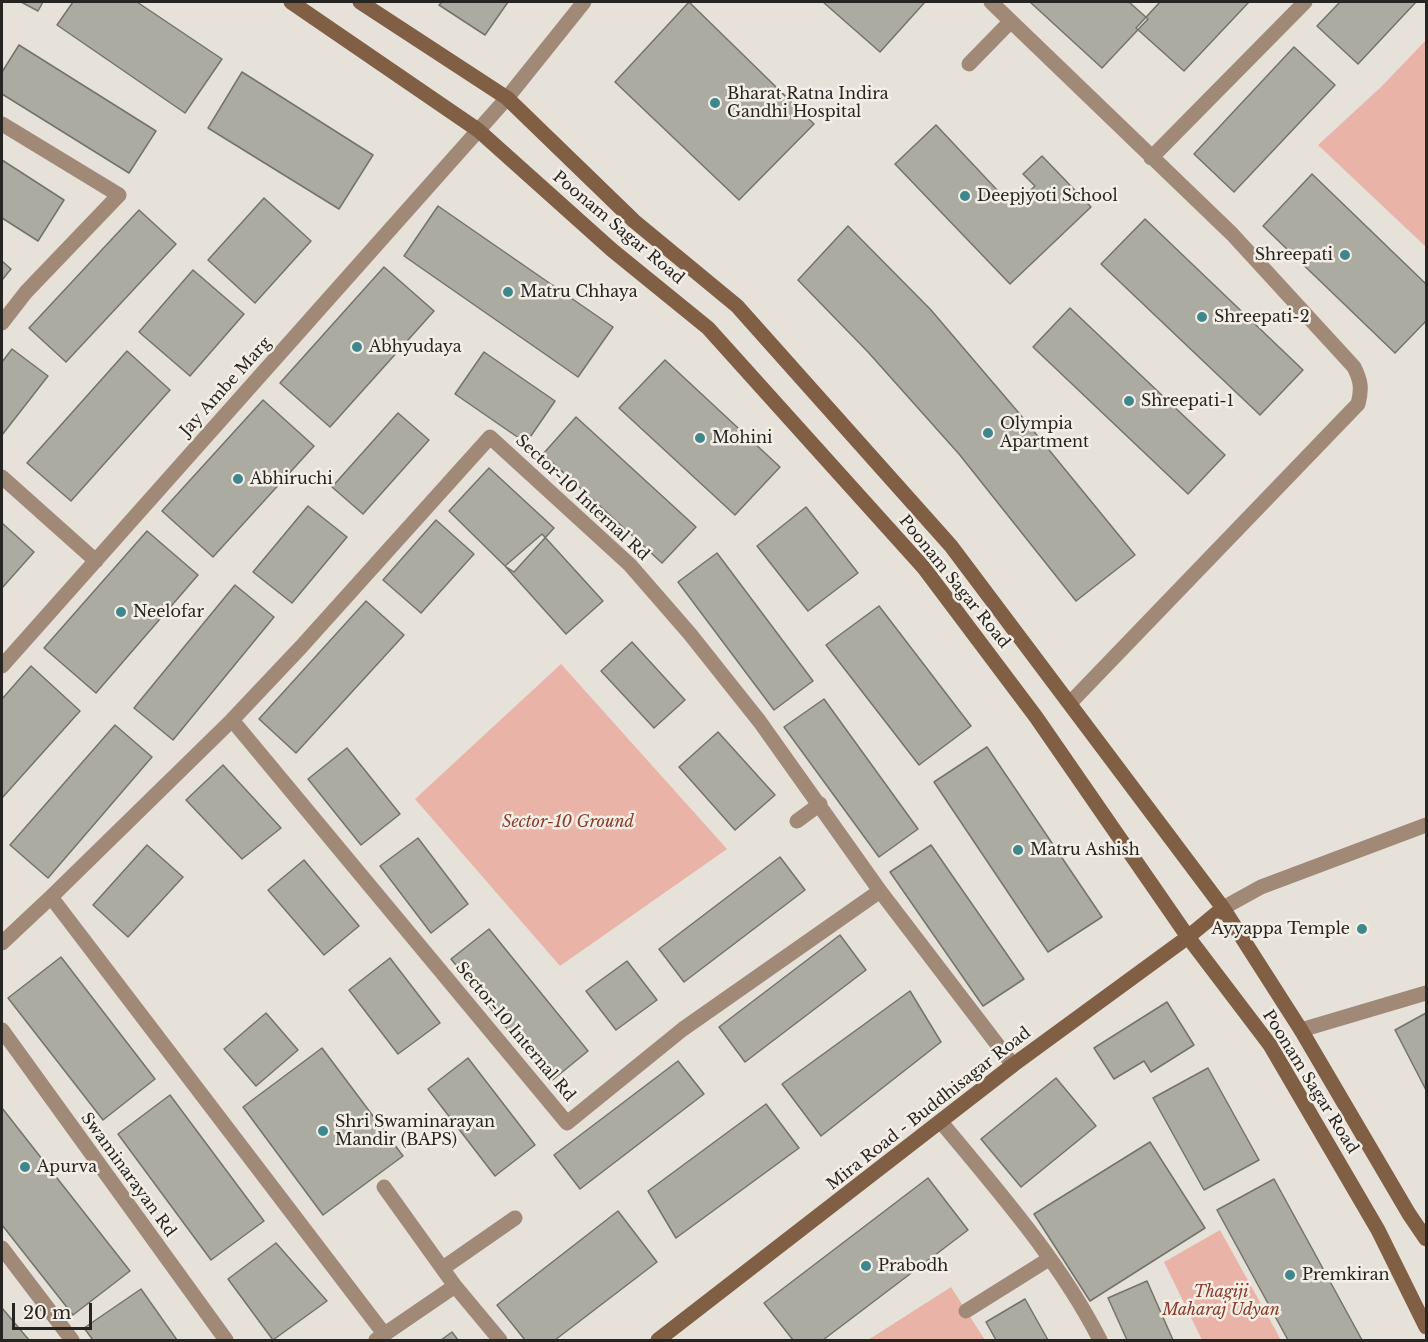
<!DOCTYPE html>
<html>
<head>
<meta charset="utf-8">
<style>
  body { margin:0 }
  #map { position:relative; width:1428px; height:1342px; overflow:hidden; background:#e7e2d9; font-family:"Libre Baskerville",serif }
  canvas { display:block }
  .frame { position:absolute; inset:0; border:3px solid #272522; pointer-events:none }
  .scale { position:absolute; left:12px; top:1303px; width:80px; height:27px; box-sizing:border-box; border:3px solid #272522; border-top:0; padding-left:8px; font-size:18px; line-height:21px; white-space:nowrap; color:#272522; -webkit-text-stroke:4px #f4efe6; paint-order:stroke }
</style>
</head>
<body>
<div id="map">
<canvas width="1428" height="1342"></canvas>
<div class="frame"></div>
<div class="scale">20 m</div>
</div>
<script>
const g = document.querySelector('canvas').getContext('2d');
g.lineJoin = 'round';
function fillPath(path, color) {
  g.fillStyle = color;
  g.fill(path, 'evenodd');
}
function stroke(path, color, width, dash) {
  g.strokeStyle = color;
  g.lineWidth = width;
  g.lineCap = dash ? 'butt' : 'round';
  g.setLineDash(dash || []);
  g.stroke(path);
}
function drawText(font, color, halo, rows, align = 'center') {
  g.font = font + ' "Libre Baskerville",serif';
  g.lineWidth = 5;
  g.setLineDash([]);
  g.textBaseline = 'middle';
  g.strokeStyle = halo;
  g.fillStyle = color;
  for (const [text, x, y, turn = 0] of rows) {
    g.save();
    g.translate(x, y);
    g.rotate((+turn || 0) * Math.PI / 180);
    g.textAlign = isNaN(turn) ? turn : align;
    if (halo) g.strokeText(text, 0, 0);
    g.fillText(text, 0, 0);
    g.restore();
  }
}
const green = new Path2D(`
  M1426,40V247L1318,145L1381,87Z
  M561,664L727,849L560,966L415,799Z
  M1220,1230L1281,1340H1202L1164,1262Z
  M951,1287L985,1340H868Z`);
const building = new Path2D(`
  M21,2H43L38,11Z
  M73,2H137L222,59L185,113L57,25Z
  M442,2H508L485,35L439,5Z
  M689,2L814,124L739,200L615,82Z
  M823,2H925L880,52Z
  M1030,2H1129L1148,19L1102,68Z
  M1160,2H1249L1184,71L1136,28Z
  M1340,2H1416L1358,64L1317,26Z
  M19,45L156,131L129,173L2,94V72Z
  M1294,47L1335,85L1234,192L1194,154Z
  M242,72L373,155L339,209L208,128Z
  M936,125L1013,207L1035,186L1023,174L1042,156L1091,207L1010,284L895,164Z
  M2,160L64,200L38,241L2,218Z
  M1312,174L1426,284V321L1395,353L1263,226Z
  M264,198L311,241L255,303L208,260Z
  M438,206L613,327L578,377L404,256Z
  M139,210L176,244L66,362L29,328Z
  M1145,219L1303,370L1260,415L1101,264Z
  M848,226L931,310L1018,412L1135,555L1076,601L959,454L868,352L798,280Z
  M2,261L11,269L2,280Z
  M384,267L434,311L330,427L280,383Z
  M193,270L244,314L190,376L139,332Z
  M1070,308L1225,455L1188,494L1033,347Z
  M12,349L48,376L2,435V362Z
  M127,351L170,390L71,501L27,463Z
  M484,352L555,401L526,443L455,394Z
  M665,360L780,467L735,515L619,408Z
  M263,400L314,446L213,557L162,511Z
  M398,413L429,440L363,514L332,487Z
  M576,417L696,527L662,563L543,454Z
  M489,468L554,528L514,572L505,566L449,511Z
  M308,506L347,537L292,603L253,572Z
  M806,507L858,573L808,611L757,546Z
  M436,520L474,554L421,613L383,580Z
  M2,523L34,552L2,588Z
  M147,531L198,575L96,693L44,648Z
  M542,534L603,601L566,634L505,566Z
  M717,553L813,681L774,710L678,582Z
  M235,585L274,617L173,740L134,708Z
  M366,601L404,635L296,753L259,719Z
  M879,606L971,726L919,765L826,645Z
  M632,642L685,700L654,728L601,671Z
  M31,666L80,711L2,798V699Z
  M824,699L918,829L879,857L784,727Z
  M115,725L152,757L48,878L10,845Z
  M718,732L775,795L735,830L679,767Z
  M987,747L1102,917L1048,952L934,782Z
  M347,748L400,814L361,845L308,779Z
  M223,765L281,828L242,859L186,800Z
  M418,838L468,904L431,933L380,866Z
  M147,845L183,877L128,937L93,905Z
  M931,845L1024,979L983,1006L890,872Z
  M780,857L805,890L684,982L659,949Z
  M304,860L359,926L324,955L268,890Z
  M489,929L588,1051L550,1082L451,959Z
  M840,935L866,970L745,1062L719,1027Z
  M61,957L155,1079L103,1120L8,998Z
  M390,958L440,1023L398,1054L349,990Z
  M627,961L657,1000L616,1030L586,991Z
  M910,991L941,1042L821,1136L782,1084Z
  M1167,1002L1194,1045L1151,1072L1144,1061L1114,1079L1094,1048Z
  M266,1013L298,1050L256,1086L224,1049Z
  M1426,1013V1090L1395,1030Z
  M322,1048L403,1156L323,1215L243,1107Z
  M468,1058L535,1145L495,1176L428,1089Z
  M678,1061L704,1094L580,1189L554,1155Z
  M1208,1068L1259,1160L1204,1190L1153,1098Z
  M1056,1078L1096,1126L1021,1187L981,1139Z
  M170,1095L264,1221L211,1260L118,1134Z
  M766,1104L799,1148L676,1238L648,1191Z
  M2,1108L130,1271L73,1315L2,1225Z
  M1150,1142L1205,1228L1090,1301L1034,1214Z
  M928,1178L968,1230L823,1340H793L764,1303Z
  M1274,1179L1362,1340H1288L1217,1210Z
  M618,1211L657,1262L555,1340H525L497,1305Z
  M276,1243L327,1301L273,1340L228,1279Z
  M1147,1281L1173,1340H1127L1108,1298Z
  M141,1289L177,1340H93L84,1328Z
  M1025,1299L1048,1340H996L986,1322Z
  M2,1308L29,1340H2Z
  M452,1332L458,1340H441Z`);
const lane = new Path2D(`
  M969,64L1010,22
  M1301,1030L1426,993`);
const street = new Path2D(`
  M991,2L1232,234L1354,367C1361,381 1362,389 1358,404L1070,703
  M2,124L119,195L26,292L2,323
  M1151,158L1305,2
  M2,477L96,561
  M2,666L507,98L584,2
  M232,720L567,1123L683,1029L880,891
  M797,821L820,804
  M51,897L385,1335
  M1223,908L1261,887L1426,825
  M2,943L51,897L232,720L301,647L490,437L630,565L690,634L760,722L880,891L1013,1065
  M2,1030L226,1340
  M941,1122C999,1192 1059,1260 1100,1340
  M384,1187L455,1286L500,1340
  M2,1248L72,1340
  M443,1268L515,1218
  M966,1311L1049,1259
  M376,1340L455,1286`);
const secondary = new Path2D(`
  M291,2L478,130L612,250L708,328L924,568L1036,717L1188,937L1270,1045L1378,1230L1426,1327
  M360,2L507,98L634,221L737,306L951,546L1223,908L1301,1030L1409,1214L1426,1239
  M658,1340L1013,1065L1188,937L1223,908`);
const markers = [
  [715,103,6,"#3f878d"],
  [965,196,6,"#3f878d"],
  [1345,255,6,"#3f878d"],
  [508,292,6,"#3f878d"],
  [1202,317,6,"#3f878d"],
  [357,347,6,"#3f878d"],
  [1129,401,6,"#3f878d"],
  [988,433,6,"#3f878d"],
  [700,438,6,"#3f878d"],
  [238,479,6,"#3f878d"],
  [121,612,6,"#3f878d"],
  [1018,850,6,"#3f878d"],
  [1362,929,6,"#3f878d"],
  [323,1131,6,"#3f878d"],
  [25,1167,6,"#3f878d"],
  [866,1266,6,"#3f878d"],
  [1290,1275,6,"#3f878d"]
];
const poiNames = [
  ["Bharat Ratna Indira",727,94],
  ["Gandhi Hospital",727,112],
  ["Deepjyoti School",977,196],
  ["Shreepati",1333,255,"right"],
  ["Matru Chhaya",520,292],
  ["Shreepati-2",1214,317],
  ["Abhyudaya",369,347],
  ["Shreepati-1",1141,401],
  ["Olympia",1000,424],
  ["Apartment",1000,442],
  ["Mohini",712,438],
  ["Abhiruchi",250,479],
  ["Neelofar",133,612],
  ["Matru Ashish",1030,850],
  ["Ayyappa Temple",1350,929,"right"],
  ["Shri Swaminarayan",335,1122],
  ["Mandir (BAPS)",335,1140],
  ["Apurva",37,1167],
  ["Prabodh",878,1266],
  ["Premkiran",1302,1275]
];
const streetNames = [
  ["Poonam Sagar Road",618,228,40],
  ["Jay Ambe Marg",226,387,-48],
  ["Sector-10 Internal Rd",582,498,43],
  ["Poonam Sagar Road",954,582,51],
  ["Sector-10 Internal Rd",515,1032,50],
  ["Poonam Sagar Road",1310,1082,58],
  ["Mira Road - Buddhisagar Road",929,1109,-38],
  ["Swaminarayan Rd",128,1175,54]
];
const parkNames = [
  ["Sector-10 Ground",568,822],
  ["Thagiji",1221,1292],
  ["Maharaj Udyan",1221,1310]
];
fillPath(green, '#e9b4a7');
fillPath(building, '#ababa2');
stroke(building, '#73736a', 1.5);
stroke(lane, '#a18978', 15);
stroke(street, '#a18978', 15);
stroke(secondary, '#805f45', 15);
for (const [x, y, r, color] of markers) {
  const dot = new Path2D();
  dot.arc(x, y, r, 0, 2 * Math.PI);
  g.fillStyle = color;
  g.fill(dot);
  stroke(dot, '#f4efe6', 2);
}
drawText('16px', '#272522', '#f4efe6', poiNames, 'left');
drawText('16px', '#272522', '#f4efe6', streetNames);
drawText('italic 16px', '#8c3b2a', '#f4efe6', parkNames);
</script>
</body>
</html>
